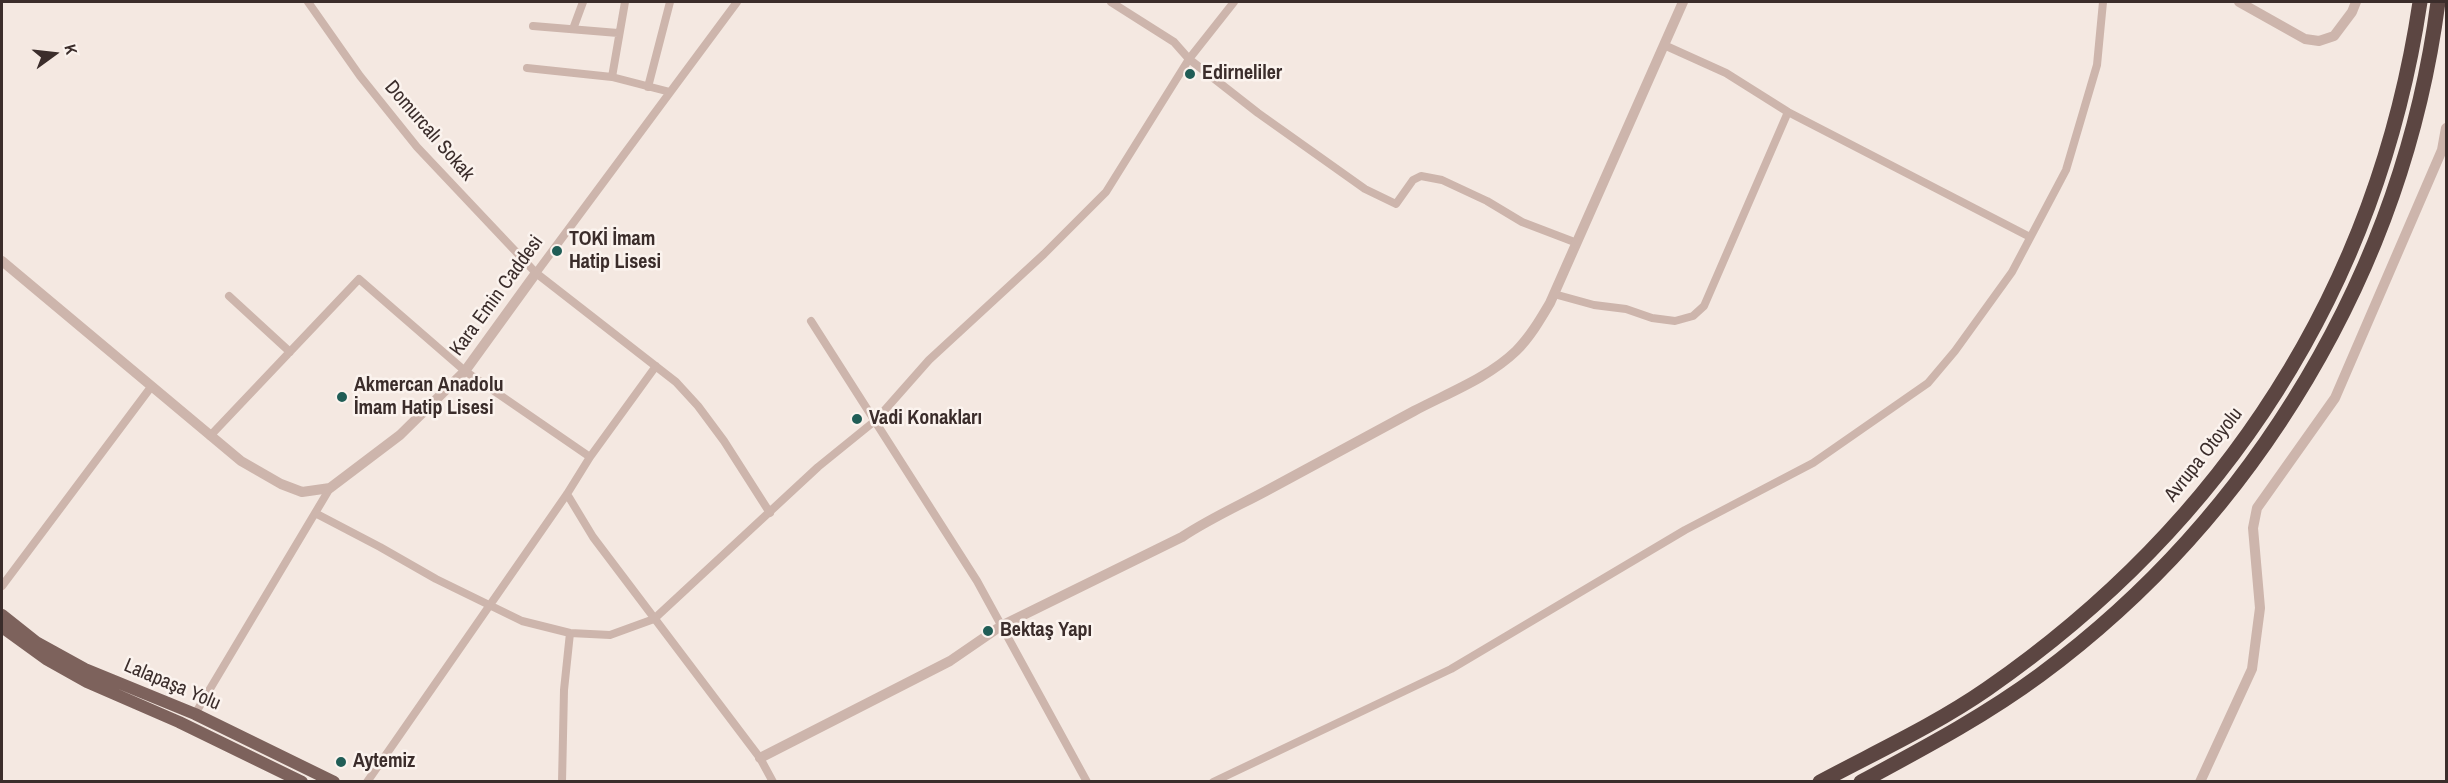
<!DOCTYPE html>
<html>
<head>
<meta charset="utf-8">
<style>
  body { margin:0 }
  #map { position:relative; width:2448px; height:783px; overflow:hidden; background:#f4e8e1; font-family:"Archivo Narrow",sans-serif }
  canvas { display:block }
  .frame { position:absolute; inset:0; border:3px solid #3b2d2b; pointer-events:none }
  .north { position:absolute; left:24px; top:24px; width:60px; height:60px; -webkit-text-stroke:4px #fbf3ee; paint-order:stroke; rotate:75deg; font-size:16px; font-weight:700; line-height:24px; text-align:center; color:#3b2d2b }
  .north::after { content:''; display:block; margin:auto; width:21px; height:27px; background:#3b2d2b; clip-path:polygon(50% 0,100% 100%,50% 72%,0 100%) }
</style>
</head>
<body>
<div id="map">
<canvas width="2448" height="783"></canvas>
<div class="frame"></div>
<div class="north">K</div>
</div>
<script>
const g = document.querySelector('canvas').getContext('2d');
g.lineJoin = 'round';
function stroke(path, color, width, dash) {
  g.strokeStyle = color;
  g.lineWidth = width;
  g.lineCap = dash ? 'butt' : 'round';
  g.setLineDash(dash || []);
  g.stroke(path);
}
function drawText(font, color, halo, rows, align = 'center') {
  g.font = font + ' "Archivo Narrow",sans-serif';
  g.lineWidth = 5;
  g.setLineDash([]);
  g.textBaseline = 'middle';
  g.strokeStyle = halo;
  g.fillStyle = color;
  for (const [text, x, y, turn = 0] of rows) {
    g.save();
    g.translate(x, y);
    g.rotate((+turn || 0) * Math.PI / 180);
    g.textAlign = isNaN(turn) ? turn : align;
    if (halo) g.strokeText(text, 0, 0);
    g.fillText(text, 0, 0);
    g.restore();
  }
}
const minor = new Path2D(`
  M308,2L360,76L417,147L536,273L676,382L698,406L724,441L770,513
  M1111,2L1174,42L1189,59L1258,113L1365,189L1396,204L1413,180L1421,176L1442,180L1487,201L1522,222L1577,243
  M533,26L618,33
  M573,29L583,2
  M1664,45L1726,73L1788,112L2030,237
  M527,68L612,77L670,92
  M612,77L625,2
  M648,87L670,2
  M536,273L737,2
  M1554,294L1594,305L1626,309L1652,318L1675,321L1693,316L1704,306L1788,112
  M229,296L290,352
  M811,321L977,581L1087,782
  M210,436L359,279L465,371L590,457
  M567,494L593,537L760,758L773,782
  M315,513L380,547L436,579L522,621L570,633L610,635L654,619L818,467L876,420L929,360L1044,254L1106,192L1189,59L1234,2
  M2,586L151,387
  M195,714L330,488
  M367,782L567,494L590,457L656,366
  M562,782L564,690L570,633
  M1213,782L1451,669L1685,530L1813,463L1928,383L1955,351L2012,272L2066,170L2097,65L2103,2`);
const tertiary = new Path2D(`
  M2239,2L2305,39L2319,41L2334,36L2352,12L2356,2
  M2,261L241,461L281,484L302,492L330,488L400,435L465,371L536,273
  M760,758L950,661L1001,626L1182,537C1209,519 1238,506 1266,491C1315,464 1365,438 1414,411C1448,393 1488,378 1516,351C1530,337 1540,320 1550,303L1683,2
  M2200,782L2252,669L2260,608L2253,528L2257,508L2335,398L2442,150L2446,128`);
const primary = new Path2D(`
  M2,615L36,642L85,669L195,714L334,782
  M2,627L46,659L87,682L179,722L302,782`);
const motorway = new Path2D(`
  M1820,782C1876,752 1935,725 1987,689C2225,524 2377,289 2420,2
  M1861,782C1922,749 1983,717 2040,675C2256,515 2403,269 2438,2`);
const markers = [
  [1190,74,6,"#205d56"],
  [557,251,6,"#205d56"],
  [342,397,6,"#205d56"],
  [857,419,6,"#205d56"],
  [988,631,6,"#205d56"],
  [341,762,6,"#205d56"]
];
const poiNames = [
  ["Edirneliler",1202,74],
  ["TOKİ İmam",569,240],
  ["Hatip Lisesi",569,263],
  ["Akmercan Anadolu",354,386],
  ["İmam Hatip Lisesi",354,409],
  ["Vadi Konakları",869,419],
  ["Bektaş Yapı",1000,631],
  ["Aytemiz",353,762]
];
const streetNames = [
  ["Domurcalı Sokak",429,131,49],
  ["Kara Emin Caddesi",497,296,-54],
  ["Avrupa Otoyolu",2204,455,-52],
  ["Lalapaşa Yolu",172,685,23]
];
stroke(minor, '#cdb5ac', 8);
stroke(tertiary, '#cdb5ac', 10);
stroke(primary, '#7d625c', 12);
stroke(motorway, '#5c4642', 15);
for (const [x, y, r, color] of markers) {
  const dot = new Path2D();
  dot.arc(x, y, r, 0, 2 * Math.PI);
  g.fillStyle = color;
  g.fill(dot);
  stroke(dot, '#fbf3ee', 2);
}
drawText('bold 20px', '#3b2d2b', '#fbf3ee', poiNames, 'left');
drawText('20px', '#3b2d2b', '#fbf3ee', streetNames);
</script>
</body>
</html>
